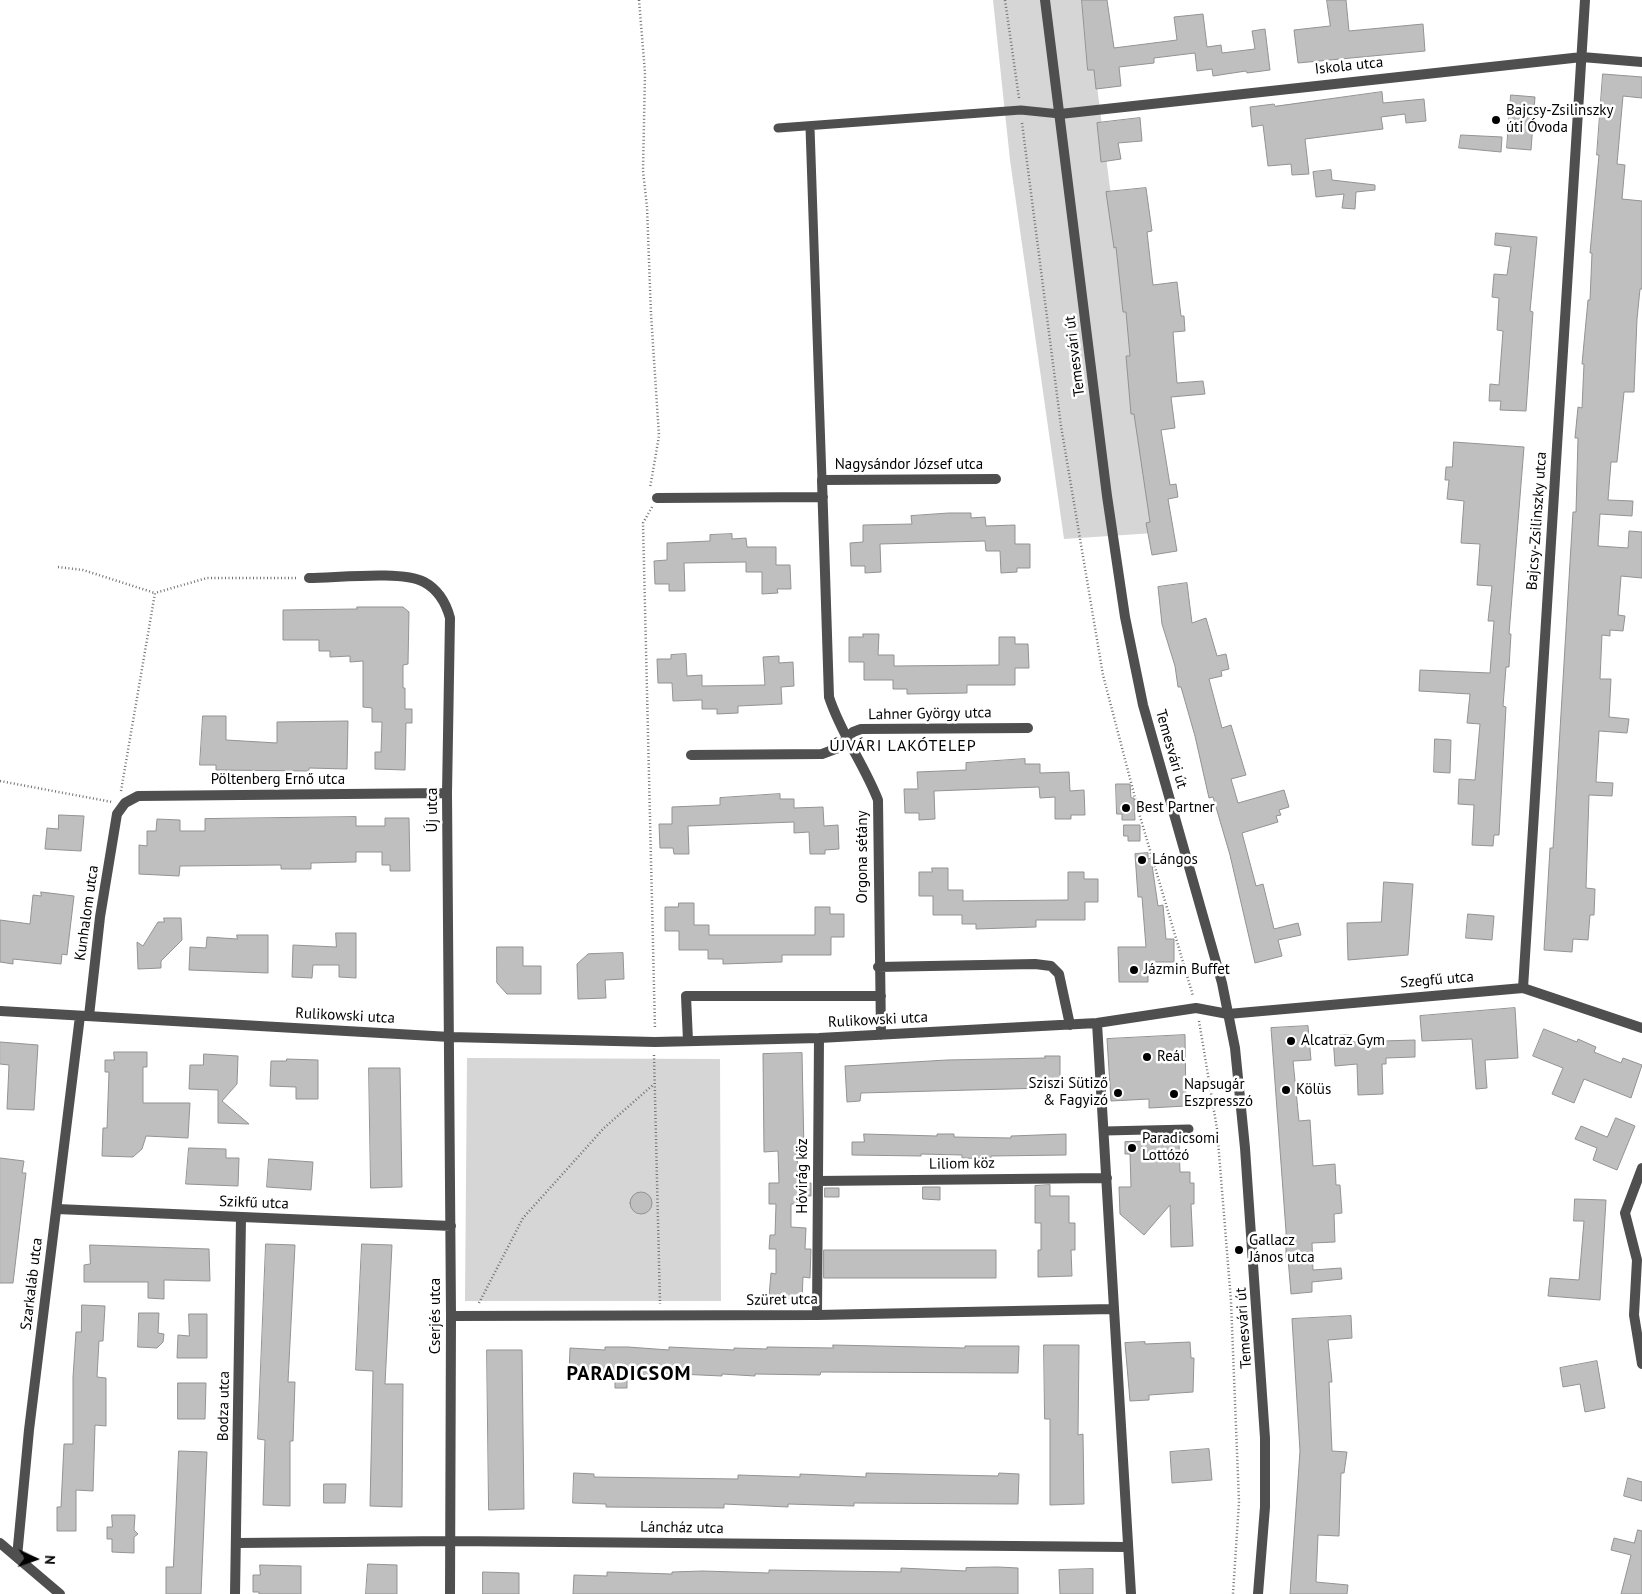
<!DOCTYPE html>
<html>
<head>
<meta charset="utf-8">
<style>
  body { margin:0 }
  #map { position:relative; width:1642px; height:1594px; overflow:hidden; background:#fff; font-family:"PT Sans",sans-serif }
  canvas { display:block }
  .north { position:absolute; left:10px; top:1534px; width:50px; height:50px; -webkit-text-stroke:4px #fff; paint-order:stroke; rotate:93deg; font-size:14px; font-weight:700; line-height:20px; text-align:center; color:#000 }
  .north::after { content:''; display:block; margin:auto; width:18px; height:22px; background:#000; clip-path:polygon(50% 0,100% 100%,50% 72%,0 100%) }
</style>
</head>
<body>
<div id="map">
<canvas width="1642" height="1594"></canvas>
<div class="north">N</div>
</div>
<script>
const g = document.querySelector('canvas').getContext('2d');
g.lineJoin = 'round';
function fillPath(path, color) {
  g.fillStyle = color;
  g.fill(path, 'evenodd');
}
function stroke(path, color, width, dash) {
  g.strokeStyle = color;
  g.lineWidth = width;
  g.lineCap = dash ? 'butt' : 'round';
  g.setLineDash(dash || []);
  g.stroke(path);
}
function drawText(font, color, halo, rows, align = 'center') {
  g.font = font + ' "PT Sans",sans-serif';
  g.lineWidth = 5;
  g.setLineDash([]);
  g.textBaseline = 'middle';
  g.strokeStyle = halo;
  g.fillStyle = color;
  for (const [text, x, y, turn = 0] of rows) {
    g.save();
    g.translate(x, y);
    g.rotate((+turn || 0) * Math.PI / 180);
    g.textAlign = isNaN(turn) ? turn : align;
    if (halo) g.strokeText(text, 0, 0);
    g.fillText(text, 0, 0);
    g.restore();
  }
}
const green = new Path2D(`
  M993,0H1086L1154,533L1064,539L1010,160Z
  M467,1058L720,1059L721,1301H465Z`);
const building = new Path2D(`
  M1082,0H1107L1114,48L1177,40L1174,17L1203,14L1207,47L1221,45L1222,53L1255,49L1252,31L1265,29L1270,70L1247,73L1246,71L1213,76L1212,69L1197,71L1195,53L1154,58V63L1119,67L1121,86L1096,89L1094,70H1088Z
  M1327,0H1346L1349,31L1423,24L1425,51L1298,63L1294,30L1330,26Z
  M1603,74L1642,77V98L1623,96L1617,164L1625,165L1622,199L1642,201V289H1640L1637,319L1634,392H1624L1617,462H1611L1608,500L1633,501L1632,516L1600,514L1598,546L1628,548L1629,531L1642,532V578L1621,576L1618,615L1625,616L1623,631L1610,630V636L1602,635L1600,679H1611L1609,717L1629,719L1627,733L1599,731L1596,782L1613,783L1612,796L1589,795L1586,888L1595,889L1594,915H1590L1588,940L1573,939L1572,952L1544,950L1550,848H1553L1573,512H1576L1578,438H1575L1578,407L1582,408L1584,364H1582L1588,300H1590L1592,253H1590L1599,155H1597Z
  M1382,92L1383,103L1424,99L1426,121L1406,123L1405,114L1381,117L1383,129L1305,139L1309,174L1292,175L1291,164L1268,166L1263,125L1252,127L1250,107L1274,104L1275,106Z
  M1511,95L1535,97L1531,150L1507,148Z
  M1140,118L1142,141L1118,143L1121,159L1101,162L1097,123Z
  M1461,135L1502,137L1501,152L1459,148Z
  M1331,170L1332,180L1375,185V190L1356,192L1355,209L1342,208L1344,194L1316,197L1313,172Z
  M1146,188L1152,231L1147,232L1153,285L1177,282L1181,316H1184L1185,331L1173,332L1177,383L1203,381L1205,394L1171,397L1175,428L1161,430L1170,485L1176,484L1178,497L1168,499L1177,551L1152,555L1146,523L1150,522L1134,414H1131L1126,356H1130L1126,312H1123L1116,247L1114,248L1106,192Z
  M1496,233L1537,237L1530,311L1533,312L1526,411L1500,410L1501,401H1489L1490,384L1499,385L1503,331L1497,330L1499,298L1492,297L1494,274L1507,275L1511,247L1495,245Z
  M1454,442L1524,447L1509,634H1511L1509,667H1506L1503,706L1506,707L1499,835H1494L1493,846L1472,845L1474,805L1458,804L1459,779L1475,780L1480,724L1467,723L1470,694L1419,691L1420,670L1490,673L1494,621H1488L1492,586L1477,585L1480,544L1461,543L1464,501L1447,499L1449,480H1445L1446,467H1452Z
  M949,513H971V518L985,517L986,526L1015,525V544H1030V568H1017V572L1001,573L1000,551H986L985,541L880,544L881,572L865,573V566H851L850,543L863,542V525L912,524L911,516Z
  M732,534V539L746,538L747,547H776V565H790L791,589H777L778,593L762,594V572H746V562L684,563L685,591H669V584H655L654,561L667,560V543L710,541V535Z
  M1187,583L1192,623L1206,618L1217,656L1226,654L1229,669L1221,671L1222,676L1209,679L1222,728L1231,725L1246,775L1231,779L1238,803L1284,790L1289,807L1279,810L1281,815L1276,816L1278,822L1242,833L1256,886L1263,884L1274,929L1298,923L1301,935L1278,940L1282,956L1255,963L1230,855L1213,797L1209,798L1195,736L1181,687H1178L1175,666L1162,624L1158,587Z
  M357,607H403L409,612L408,664L403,665V688H405V709H412V723H406L405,770L375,769V752H381L382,722H372V708L363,707V661L350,662V656L330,657V651H319V640H283V610L357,609Z
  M863,634H879L878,655H894V666L999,665V637H1015V644H1028L1029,668H1015V685H967V693L907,694V689H893V680H864V662H849V637H863Z
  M686,654L687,676L702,675V686L765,685L763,657L779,656V663L793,662L794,686L781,687L782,704L738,706V713L717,714V709H702V700L673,701L672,683H658L657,659H671V655Z
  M203,716H226V740L277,743V722L348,721L347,769L309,768V771L216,770V765H200Z
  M1435,739L1451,740L1450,773L1434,772Z
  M1025,759V764H1040V773L1069,772L1070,791L1084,790L1085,815H1071V819H1055V797L1040,798L1039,787L934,791L935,819L919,820V813H905L904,789H918L917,772L966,770V763Z
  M1116,784H1130L1131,798H1134L1135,820H1122V814H1117Z
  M780,794V799H794V808L823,807L824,826L838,825L839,849L825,850V854H810L809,832L794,833V822L688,826L689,854H674L673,848H660L659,824H672V807L720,805V798Z
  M59,815L84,816L81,851L45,849L47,828L58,829Z
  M356,817V826H385V818H409L410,871H390V865H382V852H356V862L311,863V869H281V865L180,866L179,876L139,874V845L147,846V831H156L157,819L180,820V831H205V819Z
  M1124,825H1140V841H1128V836H1124Z
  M1148,853V859L1151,858L1158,906L1163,905L1166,939H1174V962H1148V982H1119L1118,947H1146L1142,897H1138L1135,854Z
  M932,868H948V890H963V901L1068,900V872H1084V879H1098V902H1085V920H1036V927L976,929V924H962V915H933V896H919V872H932Z
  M1384,882L1413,884L1408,955L1348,960L1347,923L1381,922Z
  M41,892L74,896L67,955L62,954L61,964L13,959V964L0,962V920L30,924L33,895L41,896Z
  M679,903H694V925H709V935H815V907H830V914H844V937H831V955H782V962L723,964V959H708V950H679V931H665V907H678Z
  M1468,914L1494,916L1492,940L1466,938Z
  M164,918H181L182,940L161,961V968L138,969L137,942L143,946L158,922H164Z
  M336,933H356V978L339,977V965H313L312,978L292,977L293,945L336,947Z
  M237,935H268V973L189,970L190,947L206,948L207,937L237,939Z
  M497,947H523V966H541V994H507L497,983Z
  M623,953L624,979L605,980L606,998L578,999L577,964L588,954Z
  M1515,1008L1518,1058L1485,1060L1487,1088L1476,1089L1472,1039L1422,1041L1420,1016Z
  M1308,1026L1311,1060L1293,1061L1299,1121L1310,1120L1313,1166L1335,1164L1336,1185H1340L1342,1213L1334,1214L1335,1242L1312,1243L1313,1270L1341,1268L1342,1279L1312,1282V1292L1291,1294L1288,1258H1286V1231L1271,1028Z
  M1544,1029L1577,1042L1578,1039L1596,1047L1594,1052L1621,1063L1623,1058L1642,1065L1631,1098L1584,1079L1574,1103L1552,1094L1563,1068L1533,1056Z
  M1185,1035L1186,1106L1149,1108V1099L1111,1101L1107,1039Z
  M1349,1035L1350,1042L1415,1040V1057L1386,1058V1064H1382L1383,1094L1358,1095L1357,1064L1335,1066L1333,1036Z
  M0,1042L38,1045L34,1110L7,1109L9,1065L0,1064Z
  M114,1052H147V1067H143V1103H190L188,1138L146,1136L142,1149L133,1157L102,1156L103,1128H107L109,1072H105V1060H114Z
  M802,1053L804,1151H797L798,1183H811V1196H806V1204H791V1227L806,1228L805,1249H811L810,1278L803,1277L802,1299L769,1297L771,1273L776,1274V1249H769L770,1235H775L776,1204H769V1183H779L778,1151L764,1152L763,1054Z
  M204,1054L238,1056L237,1084L222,1101L249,1124L218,1123V1090L189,1089L190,1065H203Z
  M1045,1056H1060V1085H1045V1088L861,1093L860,1101L847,1102L845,1066L947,1060L1045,1058Z
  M287,1059L318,1060V1099H296V1087L270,1086L271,1061H286Z
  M369,1068H400L402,1187L371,1188Z
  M1616,1118L1635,1126L1617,1170L1593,1160L1597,1148L1575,1139L1581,1126L1607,1137Z
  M864,1134L937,1136V1134H954V1137L1011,1138V1136L1066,1134V1155L991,1156V1159L962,1158V1155L921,1154V1156L852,1155V1142H864Z
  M1179,1141L1180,1172H1190V1183H1194V1204H1191L1193,1246L1171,1247L1170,1205L1144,1235L1120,1214L1119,1187H1131L1130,1154H1125V1142Z
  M189,1148L226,1149V1158H239L238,1186L186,1184Z
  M0,1158L24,1161L22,1173H26L13,1283H0Z
  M269,1159L313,1162L311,1190L267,1187Z
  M1050,1185V1196H1069V1223H1075V1250H1071L1072,1276L1038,1277V1250H1041V1223H1035V1186Z
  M923,1187H940V1200L923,1199Z
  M825,1188H839V1197H825Z
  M630 1203a11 11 0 1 1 22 0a11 11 0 1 1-22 0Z
  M1575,1199L1606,1200L1600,1300L1548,1296L1550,1278L1579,1280L1584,1221H1574Z
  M266,1244L295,1245L288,1382H295L293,1441H290V1506L263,1505L265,1440L258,1439Z
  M362,1244L392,1245L385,1384H403L402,1507L370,1506L373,1371L356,1370Z
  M90,1245L209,1249L210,1281L164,1280V1299L148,1298V1282H84V1265L90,1264Z
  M824,1250H996V1278H824Z
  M82,1305L105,1306L103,1341H99L97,1377L106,1378V1426L95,1425L93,1491L76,1490V1531H57V1507H61L64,1444H73V1377L76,1332H81Z
  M139,1313H159L158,1333L164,1334L163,1342L157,1348L138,1347Z
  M189,1314H207V1358H177L178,1335L189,1336Z
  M1351,1316L1352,1338L1328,1340L1332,1382H1329L1332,1451L1347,1452L1344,1473H1341L1339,1536L1318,1535L1316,1582L1348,1585L1347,1594H1290L1300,1451L1292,1319Z
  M1145,1342V1344L1190,1342L1191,1358H1194L1193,1392L1149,1395V1400L1130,1401L1125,1343Z
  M833,1345L965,1348V1346H1019L1018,1373L821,1372L820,1375L755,1374V1376L722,1374V1376L657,1373V1377L627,1376V1388H615V1374L569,1375L570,1348L605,1350V1347H628L669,1350V1347L734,1350V1348L767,1349V1347L833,1348Z
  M1044,1345H1079L1078,1435L1083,1434L1084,1504L1050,1505V1419H1045Z
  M487,1350H522L524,1509L489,1510Z
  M1597,1361L1605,1408L1585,1412L1580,1384L1563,1387L1560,1368Z
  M178,1383H206L205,1419H178Z
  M1209,1449L1212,1480L1172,1483L1170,1452Z
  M179,1451L207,1452L201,1594H166V1567H173Z
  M574,1473L594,1474V1477L738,1479V1475L800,1477V1474L866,1477V1473L998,1476L999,1473L1019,1474L1018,1504L854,1503V1506L788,1504V1507L724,1504V1508L606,1507V1504L573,1503Z
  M1628,1478L1642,1482V1501L1624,1496Z
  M324,1484H346L345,1503H324Z
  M112,1515H135L134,1530L138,1534L134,1537V1553L112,1552V1539H107V1527H112Z
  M1638,1530L1642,1531V1594H1621L1631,1555L1611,1550L1614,1538L1634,1543Z
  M368,1564L397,1565V1594H366Z
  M260,1565L301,1566V1594H259V1592H253V1575H260Z
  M998,1567L1018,1568V1594H573L574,1575L607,1576V1572L672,1574V1572L703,1571L769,1573V1570L901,1572V1568L966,1571V1568Z
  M1093,1569V1594H1060L1059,1570Z
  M483,1572L519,1573V1594H483Z`);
const path = new Path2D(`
  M639,0L645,73L643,171L647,207L651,314L659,436L650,488
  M1005,0L1019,98
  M1022,123L1061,426L1103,675L1139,813L1193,996
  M652,507L643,523L655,1029
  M58,567L83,570L155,593
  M0,781L112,802
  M121,791L155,593L207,578H297
  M1199,1021L1217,1129L1231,1301L1239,1502L1233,1594
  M654,1055L660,1304
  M479,1303L523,1218L604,1128L654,1084`);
const service = new Path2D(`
  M810,127L822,480
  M778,128L1021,110L1060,114
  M1105,1131L1189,1129`);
const minor = new Path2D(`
  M1060,114L1582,57L1642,62
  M657,498L823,497
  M309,578C336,578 402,570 424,582C439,590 446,603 450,618L447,793L451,1316L450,1594
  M691,755L822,754L838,748L853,732L861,729L1028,728
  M878,967L1035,964L1051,966L1059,974L1070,1025
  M1523,988L1585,0
  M0,1011L450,1037L655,1042L819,1038L1097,1023L1196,1008L1228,1014L1523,988L1642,1028
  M89,1016L100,917L117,814L125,803L138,796L447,793
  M1097,1023L1131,1594
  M881,1035L878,800C864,764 841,734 829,697L822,480L996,479
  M688,1041L686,996H881
  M1642,1168L1625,1213L1637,1260L1634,1315L1642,1364
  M818,1181L1107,1178
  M57,1209L451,1226
  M817,1315L819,1038
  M451,1316L817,1315L1112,1309
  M0,1543L60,1594
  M238,1543L449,1541L1127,1547
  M17,1557L29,1430L80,1016
  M235,1594L241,1218`);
const tertiary = new Path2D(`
  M1045,0L1107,496L1125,617L1143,705L1222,983L1235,1048L1245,1148L1265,1438V1507L1258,1594`);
const markers = [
  [1496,120,5,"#000"],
  [1126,808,5,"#000"],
  [1142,860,5,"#000"],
  [1134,970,5,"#000"],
  [1291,1041,5,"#000"],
  [1147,1057,5,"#000"],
  [1286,1090,5,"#000"],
  [1118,1093,5,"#000"],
  [1174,1094,5,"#000"],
  [1132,1148,5,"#000"],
  [1239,1250,5,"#000"]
];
const streetNames = [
  ["Iskola utca",1349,66,-6],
  ["Temesvári út",1075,356,-97],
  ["Nagysándor József utca",909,465],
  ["Bajcsy-Zsilinszky utca",1537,521,-86],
  ["Lahner György utca",930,714,-1],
  ["Temesvári út",1171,749,74],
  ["Pöltenberg Ernő utca",278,780],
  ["Új utca",433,810,-90],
  ["Orgona sétány",863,857,-90],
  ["Kunhalom utca",87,913,-82],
  ["Szegfű utca",1437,980,-5],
  ["Rulikowski utca",345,1016,3],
  ["Rulikowski utca",878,1020,-3],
  ["Liliom köz",962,1164,-1],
  ["Hóvirág köz",803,1176,-90],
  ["Szikfű utca",254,1203,2],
  ["Szarkaláb utca",32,1284,-83],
  ["Szüret utca",782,1300,-1],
  ["Cserjés utca",436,1316,-90],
  ["Temesvári út",1244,1328,-94],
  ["Bodza utca",224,1406,-89],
  ["Láncház utca",682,1528,1]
];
const poiNames = [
  ["Bajcsy-Zsilinszky",1506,111],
  ["úti Óvoda",1506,128],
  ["Best Partner",1136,808],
  ["Lángos",1152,860],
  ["Jázmin Buffet",1144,970],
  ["Alcatraz Gym",1301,1041],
  ["Reál",1157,1057],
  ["Sziszi Sütiző",1108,1084,"right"],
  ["& Fagyizó",1108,1101,"right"],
  ["Napsugár",1184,1085],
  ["Eszpresszó",1184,1102],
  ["Kölüs",1296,1090],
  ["Paradicsomi",1142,1139],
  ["Lottózó",1142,1156],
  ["Gallacz",1249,1241],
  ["János utca",1249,1258]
];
const neighbourhoodNames = [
  ["ÚJVÁRI LAKÓTELEP",903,746]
];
const districtNames = [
  ["PARADICSOM",629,1374]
];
fillPath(green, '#d6d6d6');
fillPath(building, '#bfbfbf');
stroke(building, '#939393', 1);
stroke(path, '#717171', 2.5, [1, 2.5]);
stroke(service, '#4f4f4f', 9);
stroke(minor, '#4f4f4f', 10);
stroke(tertiary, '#4f4f4f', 10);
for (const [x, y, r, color] of markers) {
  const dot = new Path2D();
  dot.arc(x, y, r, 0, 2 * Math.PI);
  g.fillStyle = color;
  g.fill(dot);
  stroke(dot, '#fff', 2);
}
drawText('15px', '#000', '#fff', streetNames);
drawText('15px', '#000', '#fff', poiNames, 'left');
g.letterSpacing = '1px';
drawText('16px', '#000', '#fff', neighbourhoodNames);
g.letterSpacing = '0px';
g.letterSpacing = '1px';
drawText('bold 20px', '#000', '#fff', districtNames);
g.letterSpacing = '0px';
</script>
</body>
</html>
